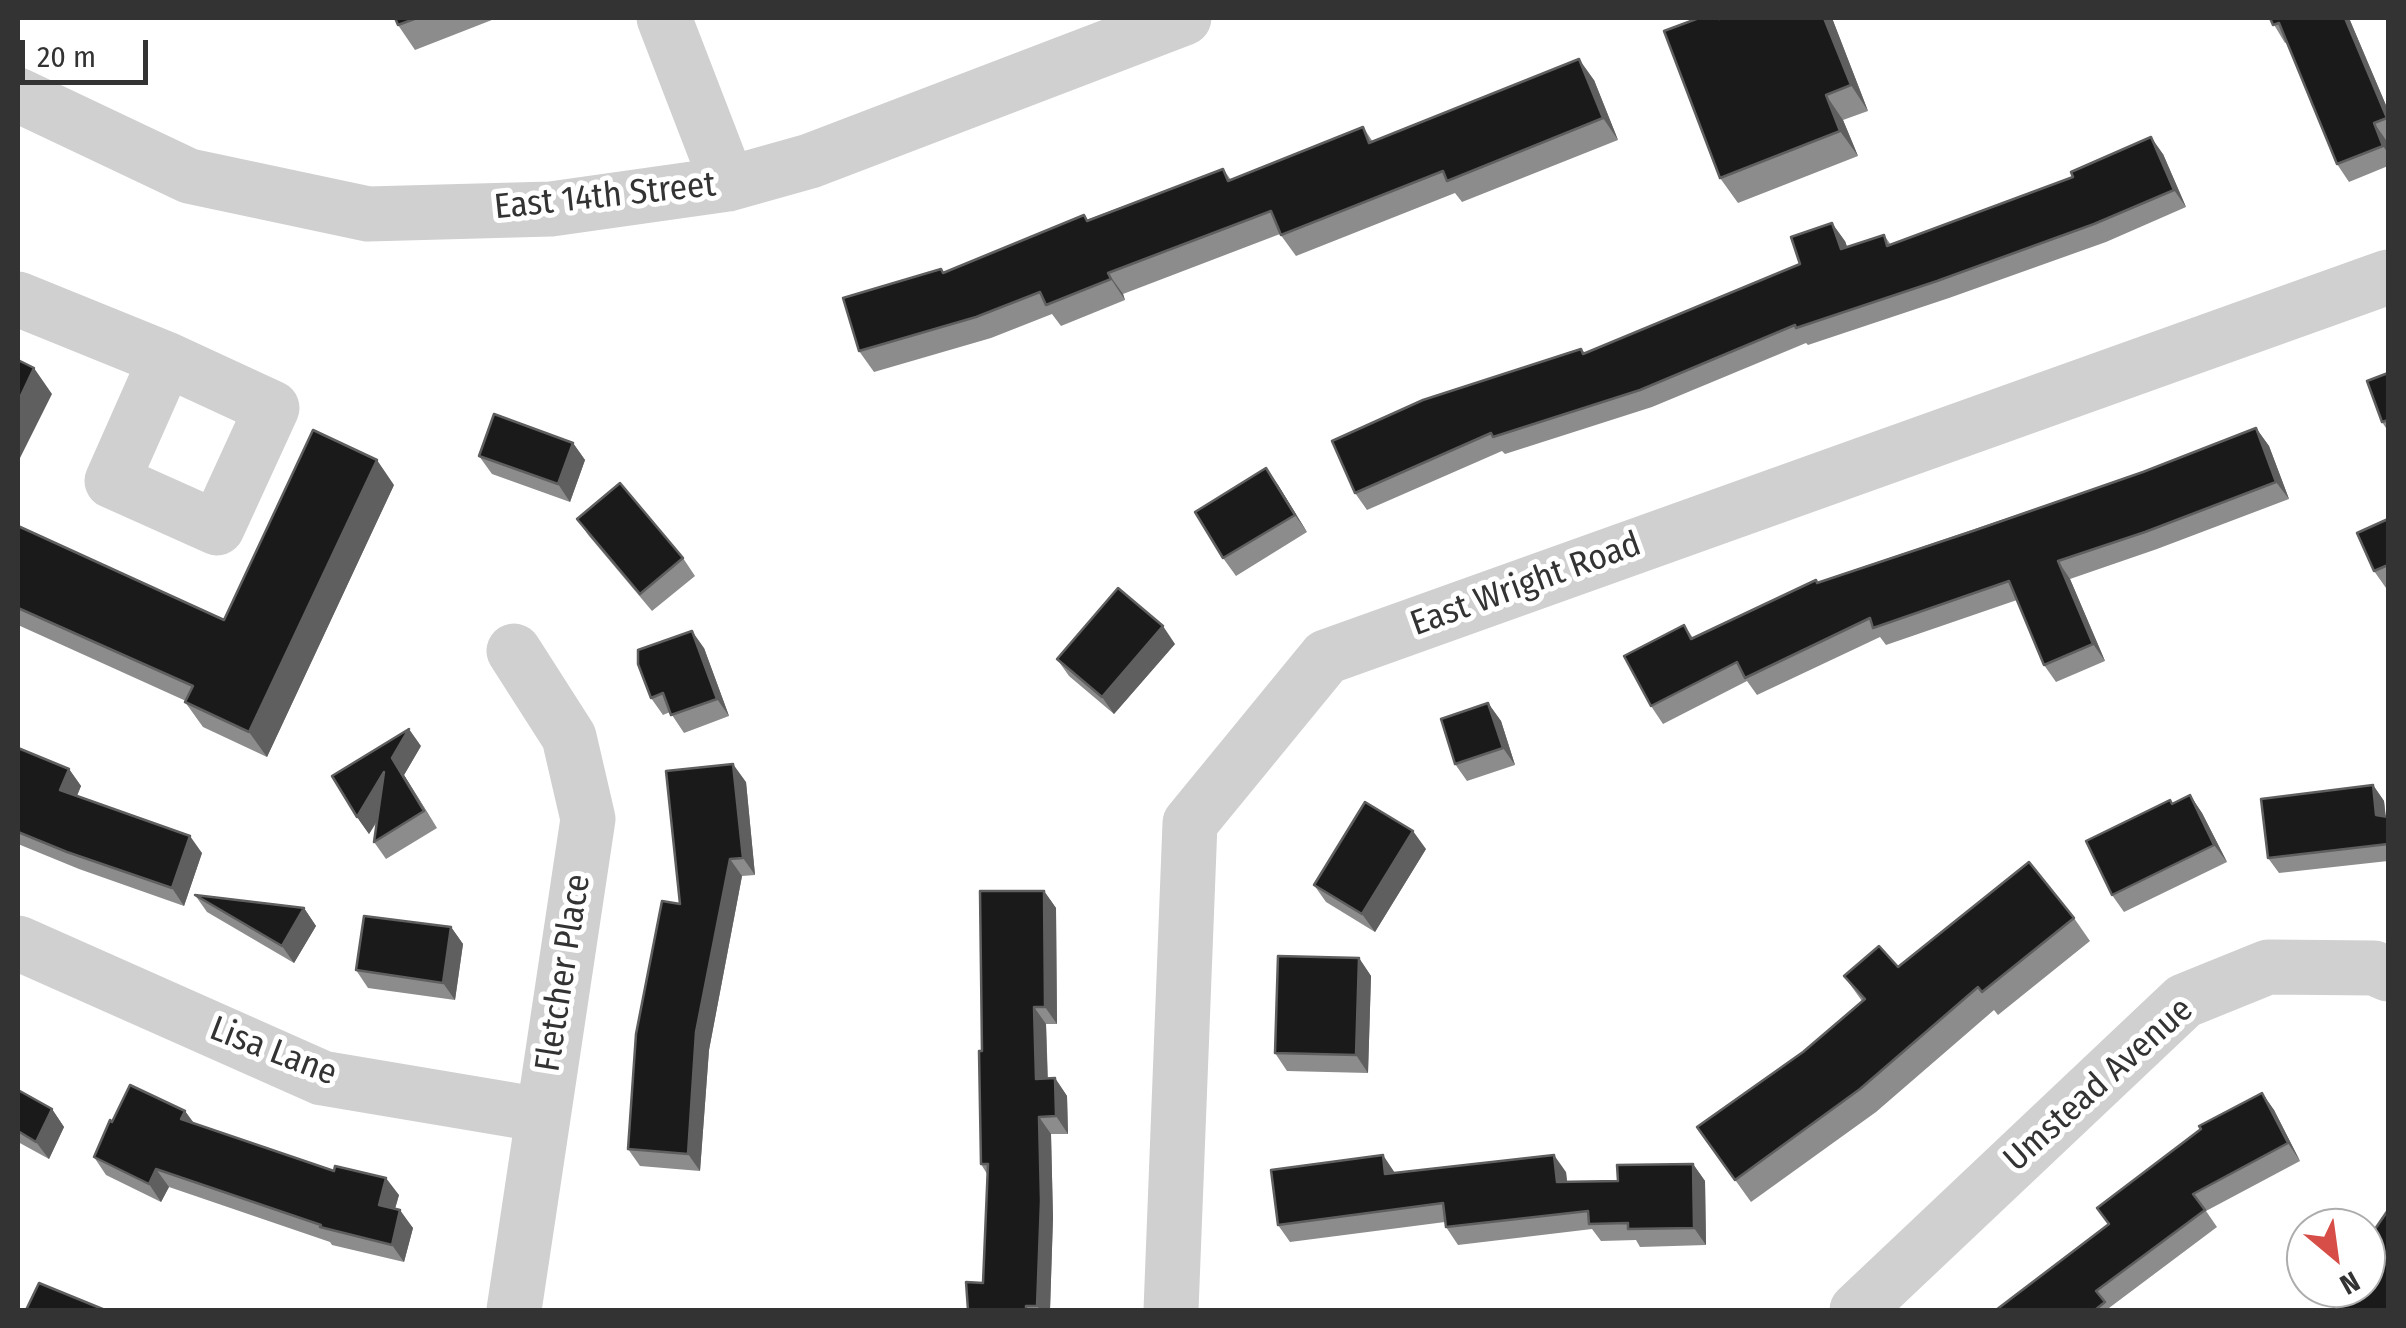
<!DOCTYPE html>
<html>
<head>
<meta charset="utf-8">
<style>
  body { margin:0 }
  #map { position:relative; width:2406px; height:1328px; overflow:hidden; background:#fff; font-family:"Fira Sans Condensed",sans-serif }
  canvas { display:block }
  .frame { position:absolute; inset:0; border:20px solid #333; pointer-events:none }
  .north { position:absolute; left:2286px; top:1208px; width:100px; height:100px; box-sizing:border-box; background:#fff; border:2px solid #adadad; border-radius:50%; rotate:151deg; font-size:28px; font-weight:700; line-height:40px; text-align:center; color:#333 }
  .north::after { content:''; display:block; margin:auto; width:35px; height:45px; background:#d74e48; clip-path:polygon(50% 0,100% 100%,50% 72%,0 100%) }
  .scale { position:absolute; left:20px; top:40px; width:128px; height:45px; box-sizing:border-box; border:5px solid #333; border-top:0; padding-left:12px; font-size:30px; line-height:35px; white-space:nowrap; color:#333; -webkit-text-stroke:8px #fff; paint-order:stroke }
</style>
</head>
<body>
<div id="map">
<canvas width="2406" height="1328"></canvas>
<div class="frame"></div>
<div class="north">N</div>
<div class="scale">20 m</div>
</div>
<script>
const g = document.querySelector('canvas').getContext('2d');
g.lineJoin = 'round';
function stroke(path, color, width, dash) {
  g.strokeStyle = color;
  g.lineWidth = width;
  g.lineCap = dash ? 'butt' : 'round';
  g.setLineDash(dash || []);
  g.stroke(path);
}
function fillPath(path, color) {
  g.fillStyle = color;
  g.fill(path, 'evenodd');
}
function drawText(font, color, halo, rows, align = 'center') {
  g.font = font + ' "Fira Sans Condensed",sans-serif';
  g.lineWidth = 10;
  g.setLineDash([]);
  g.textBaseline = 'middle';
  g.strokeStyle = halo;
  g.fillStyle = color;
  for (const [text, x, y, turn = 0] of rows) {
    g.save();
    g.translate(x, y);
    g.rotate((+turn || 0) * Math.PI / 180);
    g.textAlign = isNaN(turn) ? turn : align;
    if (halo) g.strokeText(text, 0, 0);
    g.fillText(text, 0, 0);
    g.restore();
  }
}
const minor = new Path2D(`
  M664,18L728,184
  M18,95L189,176L368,214L551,209L728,184L810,161L1184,18
  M18,299L166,359L272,408L217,528L112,481L166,359
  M18,943L322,1078L542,1115
  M514,1310L588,819L569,737L514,651
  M1171,1310L1190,823L1326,657L2388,277
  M1857,1310L2184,1001L2268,967L2374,968L2388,974`);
const wall = new Path2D(`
  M395,18H497L415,50L398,25Z
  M1721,18H1832L1868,111L1843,120L1858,156L1738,203L1720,178Z
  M2270,18H2349L2388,110V139L2386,140L2388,146V166L2349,182L2337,164L2287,42L2285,43Z
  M1594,80L1618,140L1462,202L1455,193L1296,256L1280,234L1123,294L1125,300L1061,326L1052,314L991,338L874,372L859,351L944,273L1223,169L1231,180L1363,127L1373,142Z
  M2163,154L2186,207L2106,242L1949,298L1808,345L1806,343L1652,407L1505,454L1502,451L1367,510L1355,493L1581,349L1585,353L1800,264L1845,241L1847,247L1884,235L1891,245Z
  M2388,373V431L2382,422Z
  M2256,428L2269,446L2289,499L2157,549L2070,579L2105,661L2056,682L2044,665L2017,600L1886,645L1880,637L1757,695L1747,681L1663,724L1651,706L1684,625L1693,638L1818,582L2143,472Z
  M573,443L585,460L570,502L492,474L479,456Z
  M394,485L267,757L203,727L185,702L186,701L18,625V526L224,620Z
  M1278,485L1307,532L1236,576L1223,558Z
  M577,519L683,558L695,576L652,611L589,536Z
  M2388,519V587L2386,588L2374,571Z
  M1175,644L1114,714L1069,676L1057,659Z
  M704,648L729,716L684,733L670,712L663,715L651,698Z
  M1488,703L1501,721L1515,765L1467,781L1455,764Z
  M421,746L404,775L437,828L386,859L374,842L377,822L369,834L357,817Z
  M18,748L69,769L81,786L77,796L202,853L184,906L79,869L18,844Z
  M746,782L755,875L742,876L709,1050L700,1171L640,1166L628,1149L680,904Z
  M2373,785L2384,801L2386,817H2388V861L2279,873L2268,858Z
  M2190,795L2202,813L2227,862L2124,912L2112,895L2173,804Z
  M1426,849L1375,932L1326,902L1314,885Z
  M1044,891L1056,908L1057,1024H1046L1048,1079L1055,1078L1067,1096L1068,1134H1051L1053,1218L1050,1310H968L983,1283L987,1174L981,1164L982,1051Z
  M195,895L304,908L316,926L294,963L207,912Z
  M2074,918L2090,941L1998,1015L1994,1010L1876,1112L1751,1202L1697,1127L1803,1052L1862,1001L1844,976L1898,967Z
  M451,927L463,944L455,1000L368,988L356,970Z
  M1359,958L1371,976L1368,1073L1287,1071L1275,1053Z
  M18,1090L52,1109L64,1127L49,1159L18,1142Z
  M2262,1093L2274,1110L2300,1161L2206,1211L2217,1227L2109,1308L2111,1310H1996L2108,1224L2097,1208Z
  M185,1111L194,1123L399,1195L395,1209L413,1228L404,1262L332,1245L330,1242L169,1187L161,1202L106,1175L94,1157L112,1122Z
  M1693,1164L1705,1181L1706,1245L1640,1247L1636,1240L1601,1241L1592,1229L1458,1245L1446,1227L1445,1222L1290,1242L1278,1225L1395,1173L1566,1172L1567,1182L1618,1181Z`);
const shadedWall = new Path2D(`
  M1824,18H1832L1868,111L1851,85Z
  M2345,18H2349L2388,110V120Z
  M1579,59L1594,80L1618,140L1603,118Z
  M1826,95L1843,120L1858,156L1840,131Z
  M2374,123L2386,140L2388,146V153L2383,146Z
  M2151,137L2163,154L2186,207L2174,190Z
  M1832,223L1845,241L1854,266L1841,249Z
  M1108,273L1123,294L1125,300L1111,279Z
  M34,368L52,394L18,462V402Z
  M2256,428L2269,446L2289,499L2276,482Z
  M573,443L585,460L570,502L558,484Z
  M377,460L394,485L267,757L249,732Z
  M1266,468L1278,485L1307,532L1295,515Z
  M2058,561L2070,579L2105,661L2093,644Z
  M1163,626L1175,644L1114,714L1102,697Z
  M692,631L704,648L729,716L717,699Z
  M1488,703L1501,721L1515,765L1503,748Z
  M409,729L421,746L404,775L437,828L392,758Z
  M733,764L746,782L755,875L743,858Z
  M69,769L81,786L72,807L60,790Z
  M384,772L396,789L369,834L357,817Z
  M2373,785L2384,801L2387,831L2376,815Z
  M2190,795L2202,813L2227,862L2214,845Z
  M1413,831L1426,849L1375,932L1362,914Z
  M190,836L202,853L184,906L172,888Z
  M730,859L742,876L709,1050L700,1171L688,1154L696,1032Z
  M1044,891L1056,908L1057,1024L1045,1007Z
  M304,908L316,926L294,963L282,946Z
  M451,927L463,944L455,1000L443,983Z
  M1359,958L1371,976L1368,1073L1356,1055Z
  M1034,1007L1046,1024L1048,1096L1036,1079Z
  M1055,1078L1067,1096L1068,1134L1056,1116Z
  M2262,1093L2274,1110L2300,1161L2288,1143Z
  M52,1109L64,1127L49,1159L36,1142Z
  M185,1111L197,1128L181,1119Z
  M1039,1117L1051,1134L1053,1218L1050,1310H1040L1037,1306Z
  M1383,1155L1395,1173L1385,1174Z
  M1554,1155L1566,1172L1569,1199L1557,1182Z
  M1693,1164L1705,1181L1706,1245L1694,1228Z
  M156,1169L169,1187L161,1202L149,1184Z
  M386,1178L399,1195L391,1222L379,1205Z
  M400,1210L413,1228L404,1262L392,1245Z`);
const building = new Path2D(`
  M395,18H417L398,25Z
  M1699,18H1719V19L1723,18H1824L1851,85L1826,95L1840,131L1720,178L1664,31Z
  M2270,18H2345L2387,118L2374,123L2383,146L2337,164L2279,23L2273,25Z
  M1579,59L1603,118L1447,181L1443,171L1281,235L1271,211L1108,273L1111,279L1046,305L1040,292L976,317L859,351L843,298L941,269L943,273L1084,215L1087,221L1223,169L1228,181L1363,127L1369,143Z
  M2151,137L2174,190L2094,224L1937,281L1796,328L1795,325L1640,390L1493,437L1491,433L1355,493L1332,441L1423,400L1581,349L1583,354L1800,264L1791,237L1832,223L1841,249L1884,235L1887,246L2073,177L2071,172Z
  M18,360L34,368L18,402Z
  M2388,373V420L2382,422L2367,381Z
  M494,414L573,443L558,484L479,456Z
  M2256,428L2276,482L2145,532L2058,561L2093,644L2044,665L2009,581L1873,628L1870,618L1745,678L1737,662L1651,706L1624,656L1684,625L1691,639L1816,580L1817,583L1973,531L2143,472Z
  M313,430L377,460L249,732L185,702L193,686L18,608V526L224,620Z
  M1266,468L1295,515L1223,558L1195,512Z
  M620,483L683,558L640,594L577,519Z
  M2388,519V565L2374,571L2357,533Z
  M1118,588L1163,626L1102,697L1057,659Z
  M692,631L717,699L671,715L663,693L651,698L638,664V650Z
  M1488,703L1503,748L1455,764L1441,719Z
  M409,729L392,758L424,811L374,842L384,772L357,817L332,776Z
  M18,748L69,769L60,790L190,836L172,888L67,852L18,832Z
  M733,764L743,858L730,859L696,1032L688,1154L628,1149L636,1034L662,901L680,904L666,771Z
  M2373,785L2376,815L2388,817V844L2268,858L2261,799Z
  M2190,795L2214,845L2112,895L2086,841L2170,800L2172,804Z
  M1365,802L1413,831L1362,914L1314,885Z
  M2029,862L2074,918L1982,992L1978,987L1860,1089L1735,1180L1697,1127L1803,1052L1865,999L1844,976L1879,946L1898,967Z
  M980,891H1044L1045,1007H1034L1036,1079L1055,1078L1056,1116L1039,1117L1041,1201L1037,1306H1026V1310H968L966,1282L983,1283L988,1164H981L979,1051H982Z
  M195,895L304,908L282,946Z
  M364,916L451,927L443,983L356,970Z
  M1278,956L1359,958L1356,1055L1275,1053Z
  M130,1085L185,1111L181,1119L334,1171L335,1166L386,1178L379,1205L400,1210L392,1245L320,1227L321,1225L156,1169L149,1184L94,1157L110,1120L112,1122Z
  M18,1090L52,1109L36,1142L18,1131Z
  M2262,1093L2288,1143L2193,1194L2205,1210L2096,1291L2105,1302L2095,1310H1996L2109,1224L2097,1208L2201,1129L2199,1126Z
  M1383,1155L1385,1174L1554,1155L1557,1182L1618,1181L1617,1165L1693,1164L1694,1228L1628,1229V1223L1589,1224L1588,1211L1446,1227L1443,1203L1278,1225L1271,1170Z
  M2388,1210V1310H2333L2344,1288H2366V1245L2373,1232Z
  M39,1283L105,1310H26Z`);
const streetNames = [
  ["East 14th Street",605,197,-6],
  ["East Wright Road",1526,585,-20],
  ["Fletcher Place",564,973,-81],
  ["Lisa Lane",273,1052,21],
  ["Umstead Avenue",2099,1085,-42]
];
stroke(minor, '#d0d0d0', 55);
fillPath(wall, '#8c8c8c');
fillPath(shadedWall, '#5f5f5f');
fillPath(building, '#1a1a1a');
stroke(building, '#5f5f5f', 2.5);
drawText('35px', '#333', '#fff', streetNames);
</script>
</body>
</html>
